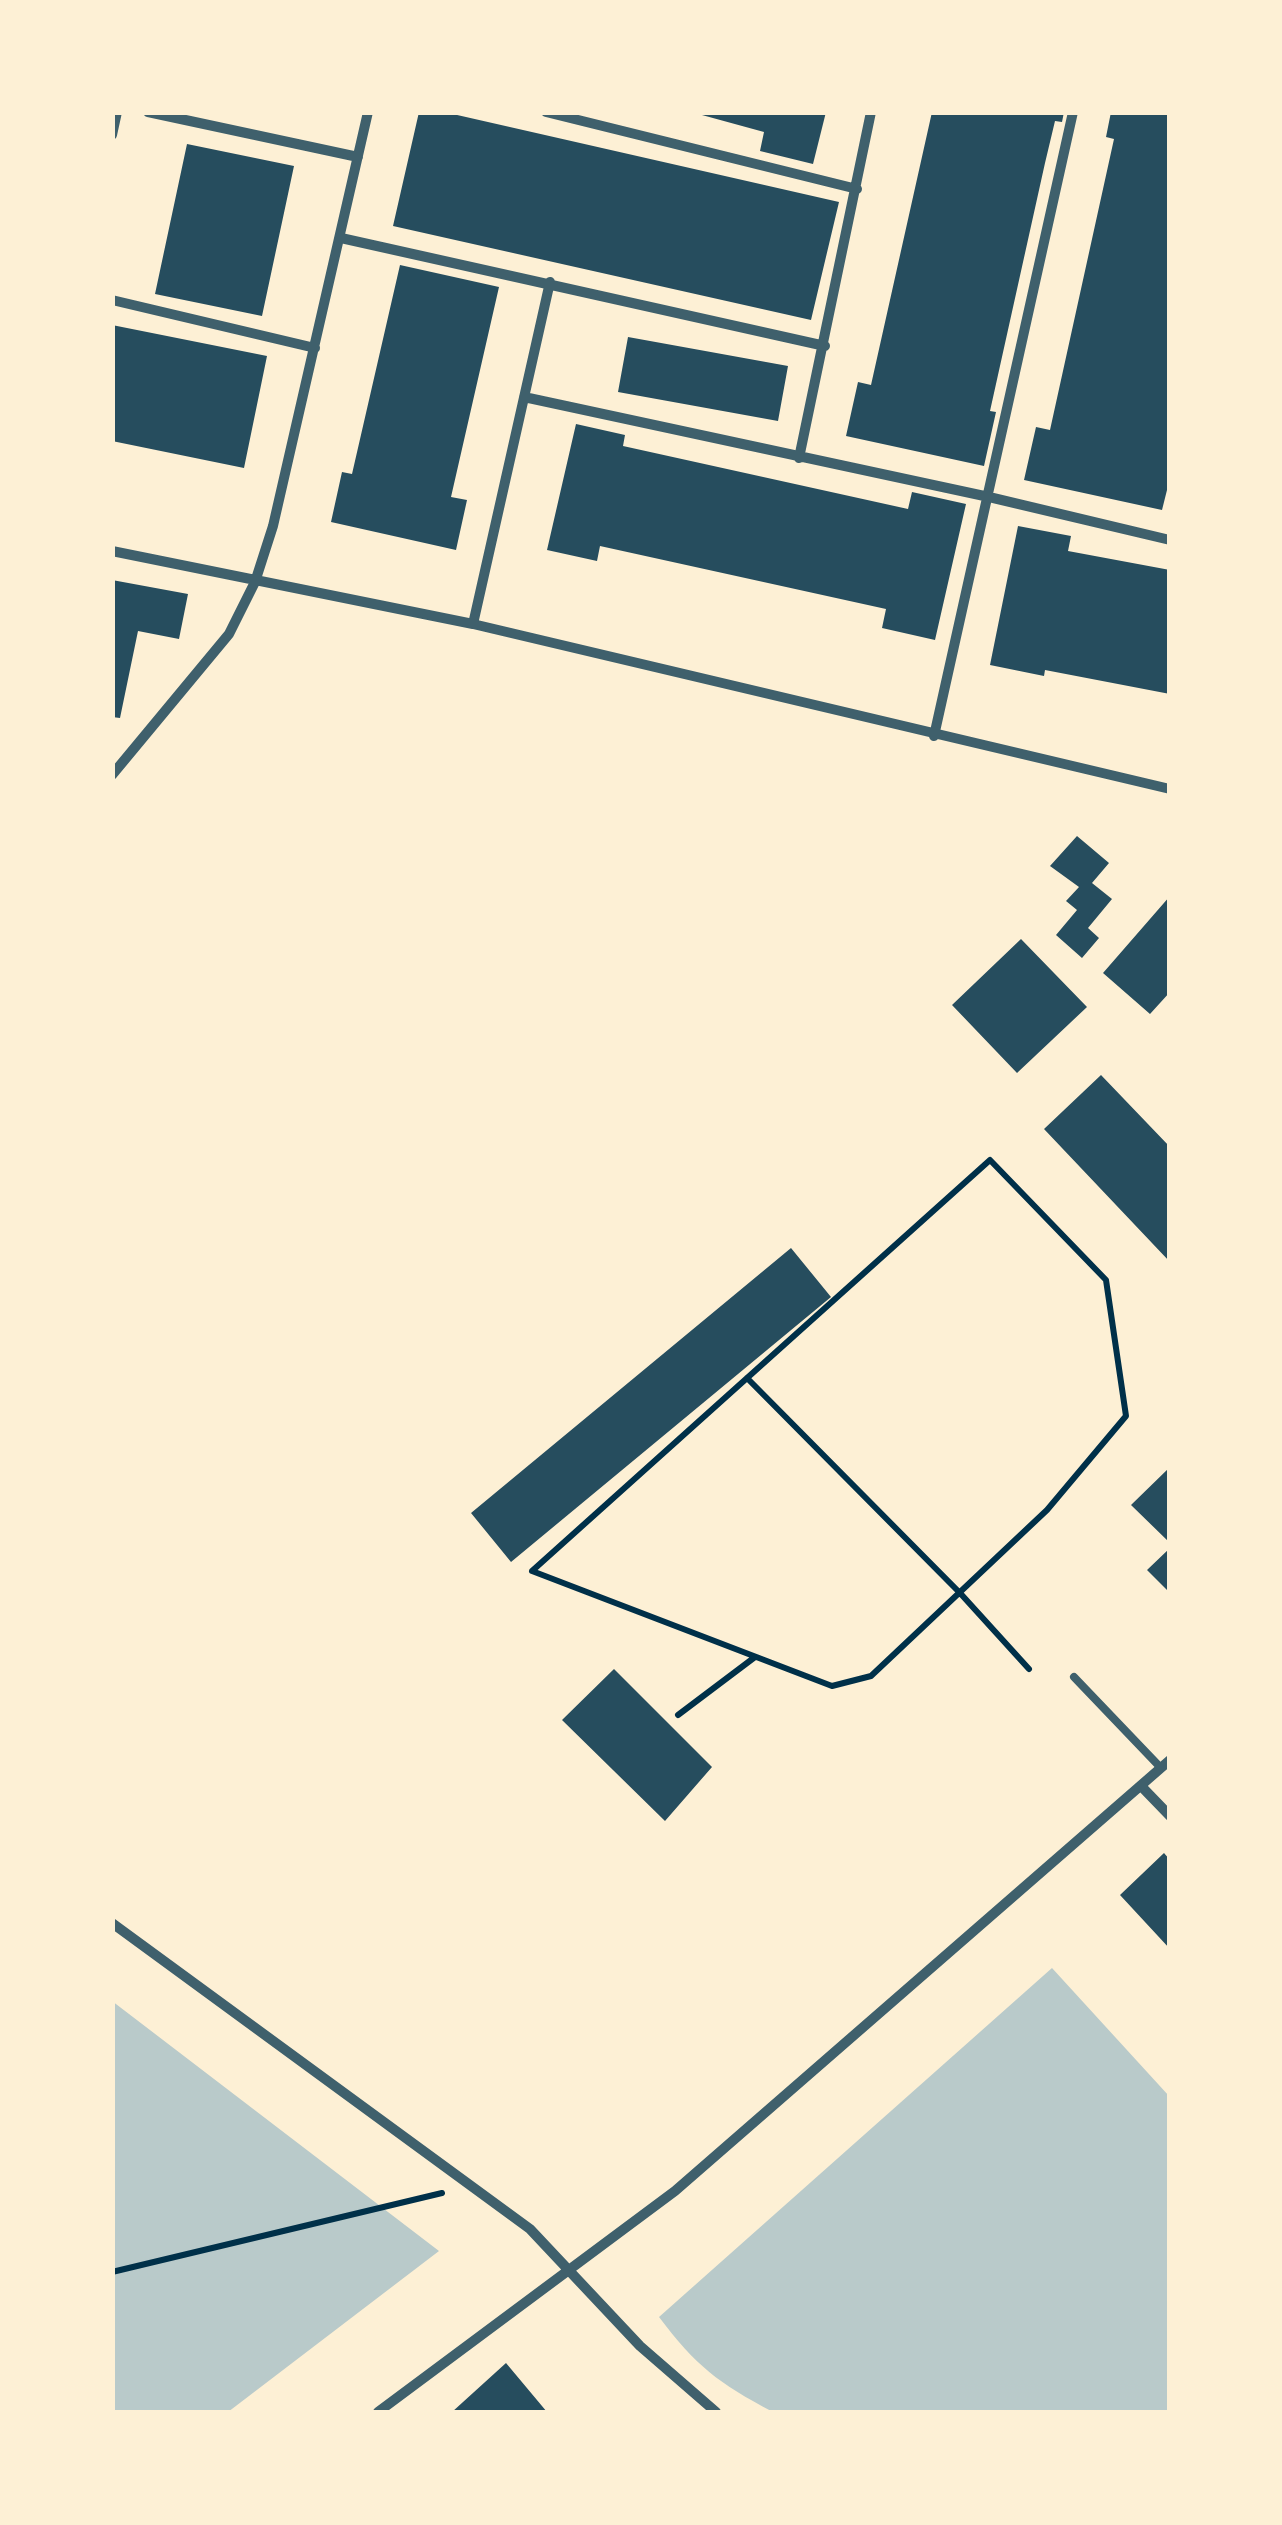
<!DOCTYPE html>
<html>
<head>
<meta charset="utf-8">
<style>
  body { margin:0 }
  #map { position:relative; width:1282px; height:2525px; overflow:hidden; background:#fdf0d5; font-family:"Nunito Sans",sans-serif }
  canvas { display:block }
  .frame { position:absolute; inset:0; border:115px solid #fdf0d5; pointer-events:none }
</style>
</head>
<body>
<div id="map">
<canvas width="1282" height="2525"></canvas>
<div class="frame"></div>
</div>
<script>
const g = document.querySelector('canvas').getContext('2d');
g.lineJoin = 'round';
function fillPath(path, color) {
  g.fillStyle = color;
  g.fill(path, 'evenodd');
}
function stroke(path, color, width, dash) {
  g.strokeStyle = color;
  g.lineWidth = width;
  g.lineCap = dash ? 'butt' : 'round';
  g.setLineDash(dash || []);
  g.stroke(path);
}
const green = new Path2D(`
  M1052,1968L1169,2096V2412H773C718,2383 696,2366 659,2317Z
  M112,2001L439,2251L228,2412H113Z`);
const building = new Path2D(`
  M419,112H444L839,202L811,320L393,226Z
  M691,112H826L813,164L760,151L764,132Z
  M932,112H1064L1062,122L1055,121L1045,163L990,411L996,412L984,466L846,436L858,382L871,385Z
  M1111,112H1170V478L1162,510L1024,480L1036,427L1050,430L1114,139L1106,137Z
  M187,144L294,166L262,316L155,294Z
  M400,265L499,287L451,497L467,500L456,550L331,522L342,472L352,474Z
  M112,325L267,356L244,468L112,441Z
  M628,337L788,366L778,421L618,392Z
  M576,424L625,435L623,446L908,509L912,492L966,504L935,640L882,628L886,609L600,546L597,561L547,550Z
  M1018,526L1071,536L1068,551L1170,570V694L1045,670L1044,676L990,665Z
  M112,580L188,594L179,639L138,631L120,718L112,717Z
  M1077,836L1109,863L1092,883L1112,899L1088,928L1099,938L1082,958L1056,935L1077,910L1066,901L1079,887L1050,866Z
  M1170,896V992L1150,1014L1103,973Z
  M1021,939L1087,1007L1017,1073L952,1005Z
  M1101,1075L1170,1147V1262L1044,1129Z
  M791,1248L831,1297L511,1562L471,1513Z
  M1170,1467V1543L1131,1505Z
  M1170,1548V1593L1147,1570Z
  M614,1669L712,1767L665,1821L562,1720Z
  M1164,1853L1170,1860V1949L1120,1895Z
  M506,2363L547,2412H452Z`);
const path = new Path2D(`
  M990,1160L1106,1280L1126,1416L1047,1510L871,1676L832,1686L532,1571Z
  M747,1378L960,1593L1029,1669
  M678,1715L755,1657
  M112,2272L442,2193`);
const service = new Path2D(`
  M1074,1677L1161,1768`);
const minor = new Path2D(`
  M148,112L358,157
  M546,112L857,189
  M112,135L117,112
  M341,238L825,346
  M112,300L315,348
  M524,397L989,497L1170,540
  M799,458L871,112
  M112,551L473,624L1170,789
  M473,624L550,282
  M934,736L1073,112
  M112,775L229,634L255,582L273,526L368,112
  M1141,1786L1170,1816
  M112,1923L530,2229L640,2346L716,2412
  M378,2412L675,2191L1170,1760`);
fillPath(green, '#b9caca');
fillPath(building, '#264d5e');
stroke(path, '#003049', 6);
stroke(service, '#3f606c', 8);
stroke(minor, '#3f606c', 10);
</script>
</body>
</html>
